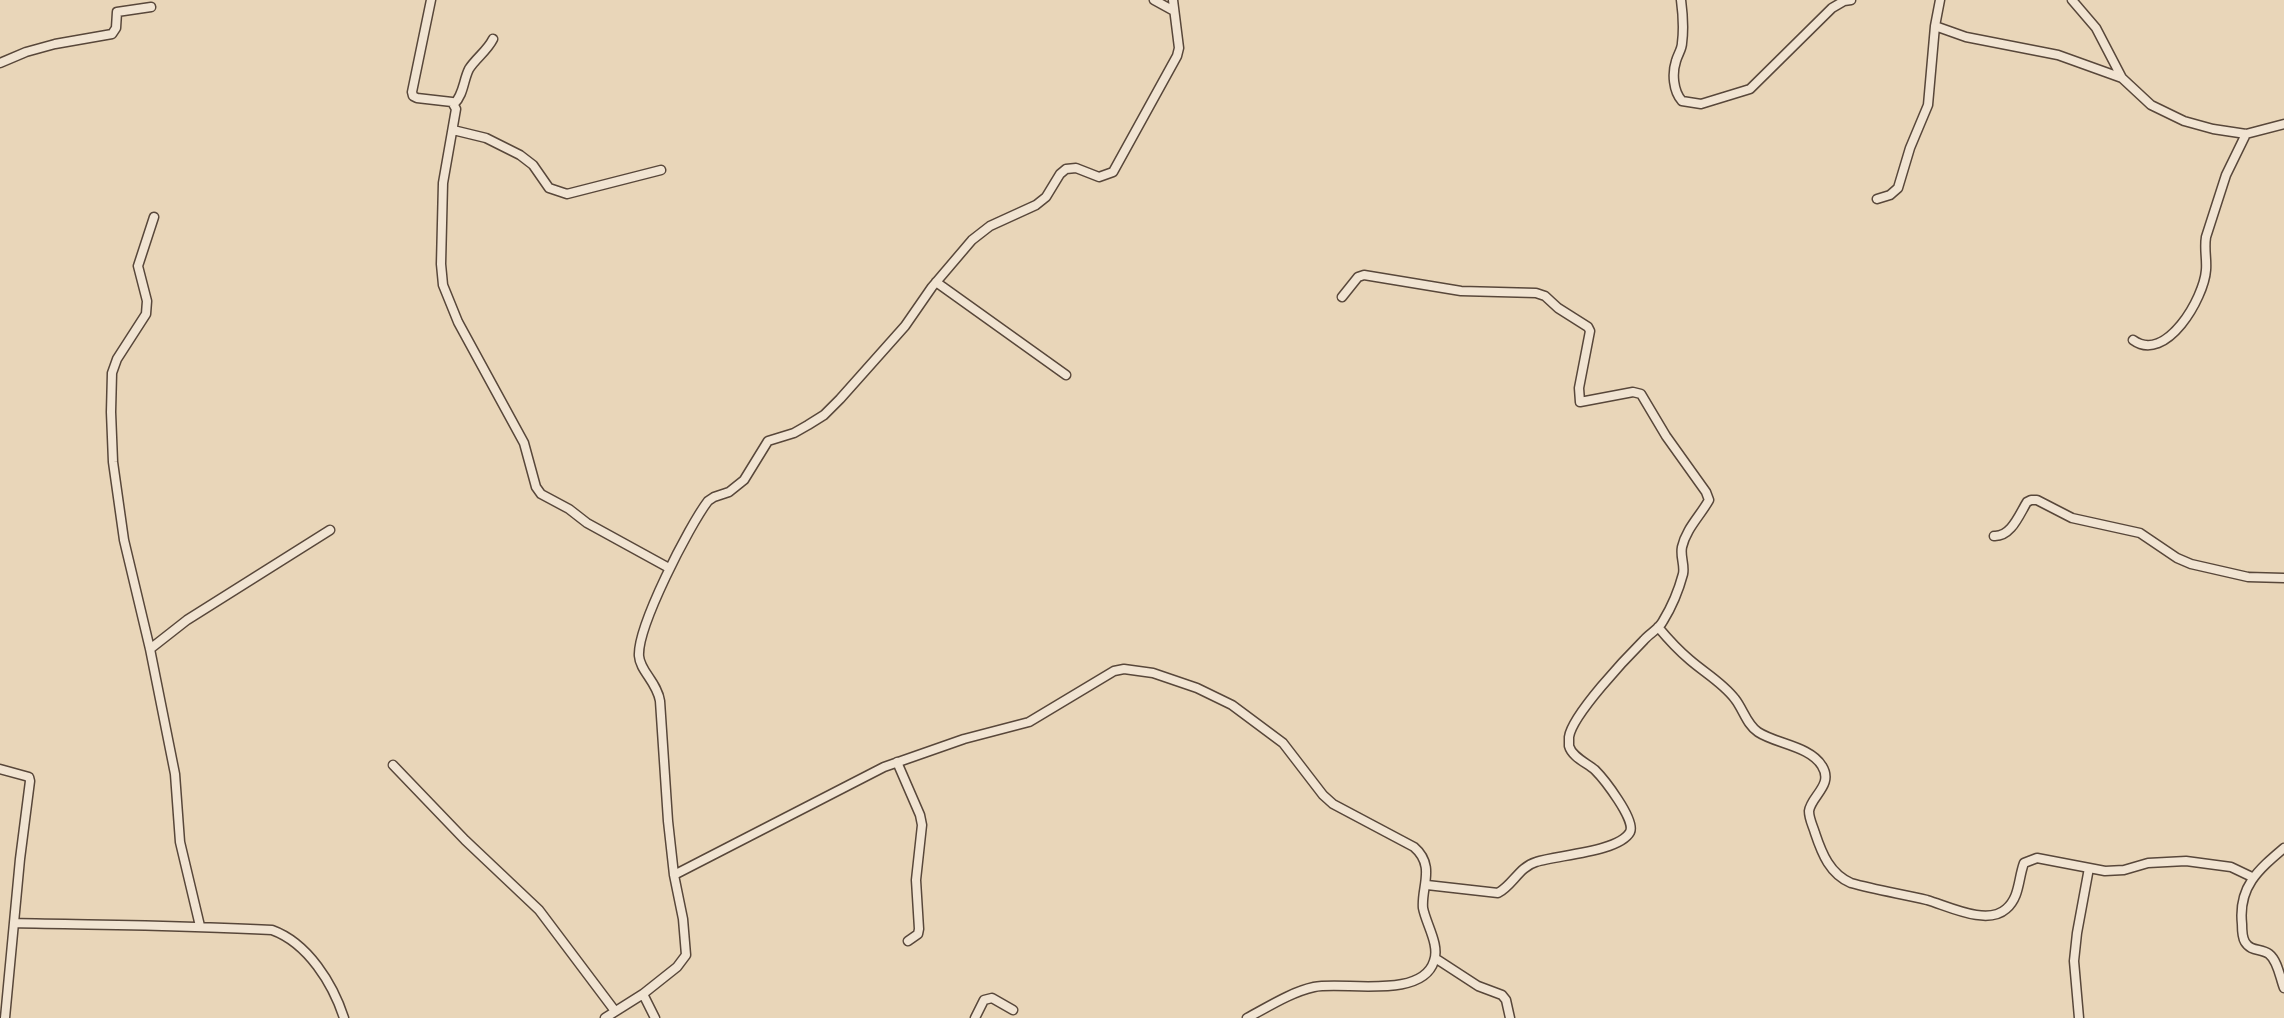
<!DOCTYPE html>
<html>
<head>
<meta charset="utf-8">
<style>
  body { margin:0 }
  canvas { display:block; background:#e9d6b9 }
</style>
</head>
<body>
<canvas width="2284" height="1018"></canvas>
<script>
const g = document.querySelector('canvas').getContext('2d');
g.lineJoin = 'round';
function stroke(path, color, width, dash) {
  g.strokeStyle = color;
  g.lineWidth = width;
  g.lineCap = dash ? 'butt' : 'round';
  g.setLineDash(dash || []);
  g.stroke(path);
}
const street = new Path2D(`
  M431,0L412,92L413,96L417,98L452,102L456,109L443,183L441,264L443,285L458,322L524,443L536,487L541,494L569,509L587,523L669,568
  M1154,0L1174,11
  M1681,0C1683,15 1684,28 1682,43C1682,49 1678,54 1676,61C1672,73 1673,91 1682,101L1701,104L1750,89L1832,8L1844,1L1851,0
  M1940,0L1935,26L1966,37L2058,55L2122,78
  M2072,0L2096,28L2122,78L2151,105L2184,121L2213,129L2246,134L2284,124
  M0,63L26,52L55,44L112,34L116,28L117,12L151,7
  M454,104C464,94 463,81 469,69C476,58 487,51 493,39
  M453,130L486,138L520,155L533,165L549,188L567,194L661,170
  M1877,199L1890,195L1898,188L1910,148L1928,105L1935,26
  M154,217L138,266L147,301L146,314L117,359L112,373L111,412L113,462L124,540L150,649L175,774L180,842L200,926
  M936,282L1066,375
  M1342,297L1358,277L1364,275L1461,291L1536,293L1545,296L1558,308L1588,327L1590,331L1579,388L1580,402L1633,392L1641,394L1666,436L1706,492L1709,500C1700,516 1686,529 1682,547C1680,557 1685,565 1683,574C1679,589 1671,608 1663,621C1659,629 1650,633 1644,640C1627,657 1572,715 1569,737C1569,737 1569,745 1569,746C1572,757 1587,763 1595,770C1604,779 1636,820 1630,832C1619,852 1557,855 1536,862C1519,867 1513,885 1498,893L1427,885
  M2133,340C2166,364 2204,298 2206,270C2207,259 2204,249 2206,237L2226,175L2246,134
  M1994,536C2011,537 2019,515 2027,502L2031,500H2037L2072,518L2140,533L2177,558L2191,564L2248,577L2284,578
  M1658,627C1668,639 1678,650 1690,660C1705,673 1723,683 1735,699C1743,709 1747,725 1758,732C1776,744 1810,746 1822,766C1834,785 1811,796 1809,811C1809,819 1813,826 1815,833C1822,854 1830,874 1851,883C1876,890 1902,894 1927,900C1948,906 1987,926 2006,909C2020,897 2018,879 2024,863L2037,858L2105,871L2124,870L2148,863L2186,861L2231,867L2252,877
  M150,649L187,620L330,530
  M897,762L920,815L922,825L916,880L919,929L918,934L908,941
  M393,765L465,840L539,910L615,1011
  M0,769L29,777L30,781L20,859L5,1018
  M2284,848C2258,870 2238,887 2242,924C2242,930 2242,937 2245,942C2251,952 2261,948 2269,954C2278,961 2280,978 2284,988
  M674,875L884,767L964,739L1029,722L1114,671L1124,669L1153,673L1197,688L1232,705L1283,743L1323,795L1333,804L1414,847C1436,866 1421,887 1423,908C1426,924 1440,945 1434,961C1422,1000 1343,981 1314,987C1291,992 1268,1007 1247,1018
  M14,923C100,925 186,925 272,930C308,943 333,984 344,1018
  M1435,958L1478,986L1502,995L1506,1000L1510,1018
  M643,994L655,1018
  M605,1018L643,994L677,967L686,955L683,919L674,875L668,821L660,701C657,682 640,671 639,656C637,627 689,526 708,501L714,497L729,492L744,480L768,441L794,433L808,425L824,415L840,399L905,326L932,287L972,240L990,226L1036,205L1046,197L1060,174L1066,169L1076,168L1099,177L1113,172L1177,56L1179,48L1173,0
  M975,1018L984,1000L992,998L1013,1010
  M2079,1018L2074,961L2077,933L2089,868`);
stroke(street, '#58473a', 11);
stroke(street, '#f1e4d2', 8);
</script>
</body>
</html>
